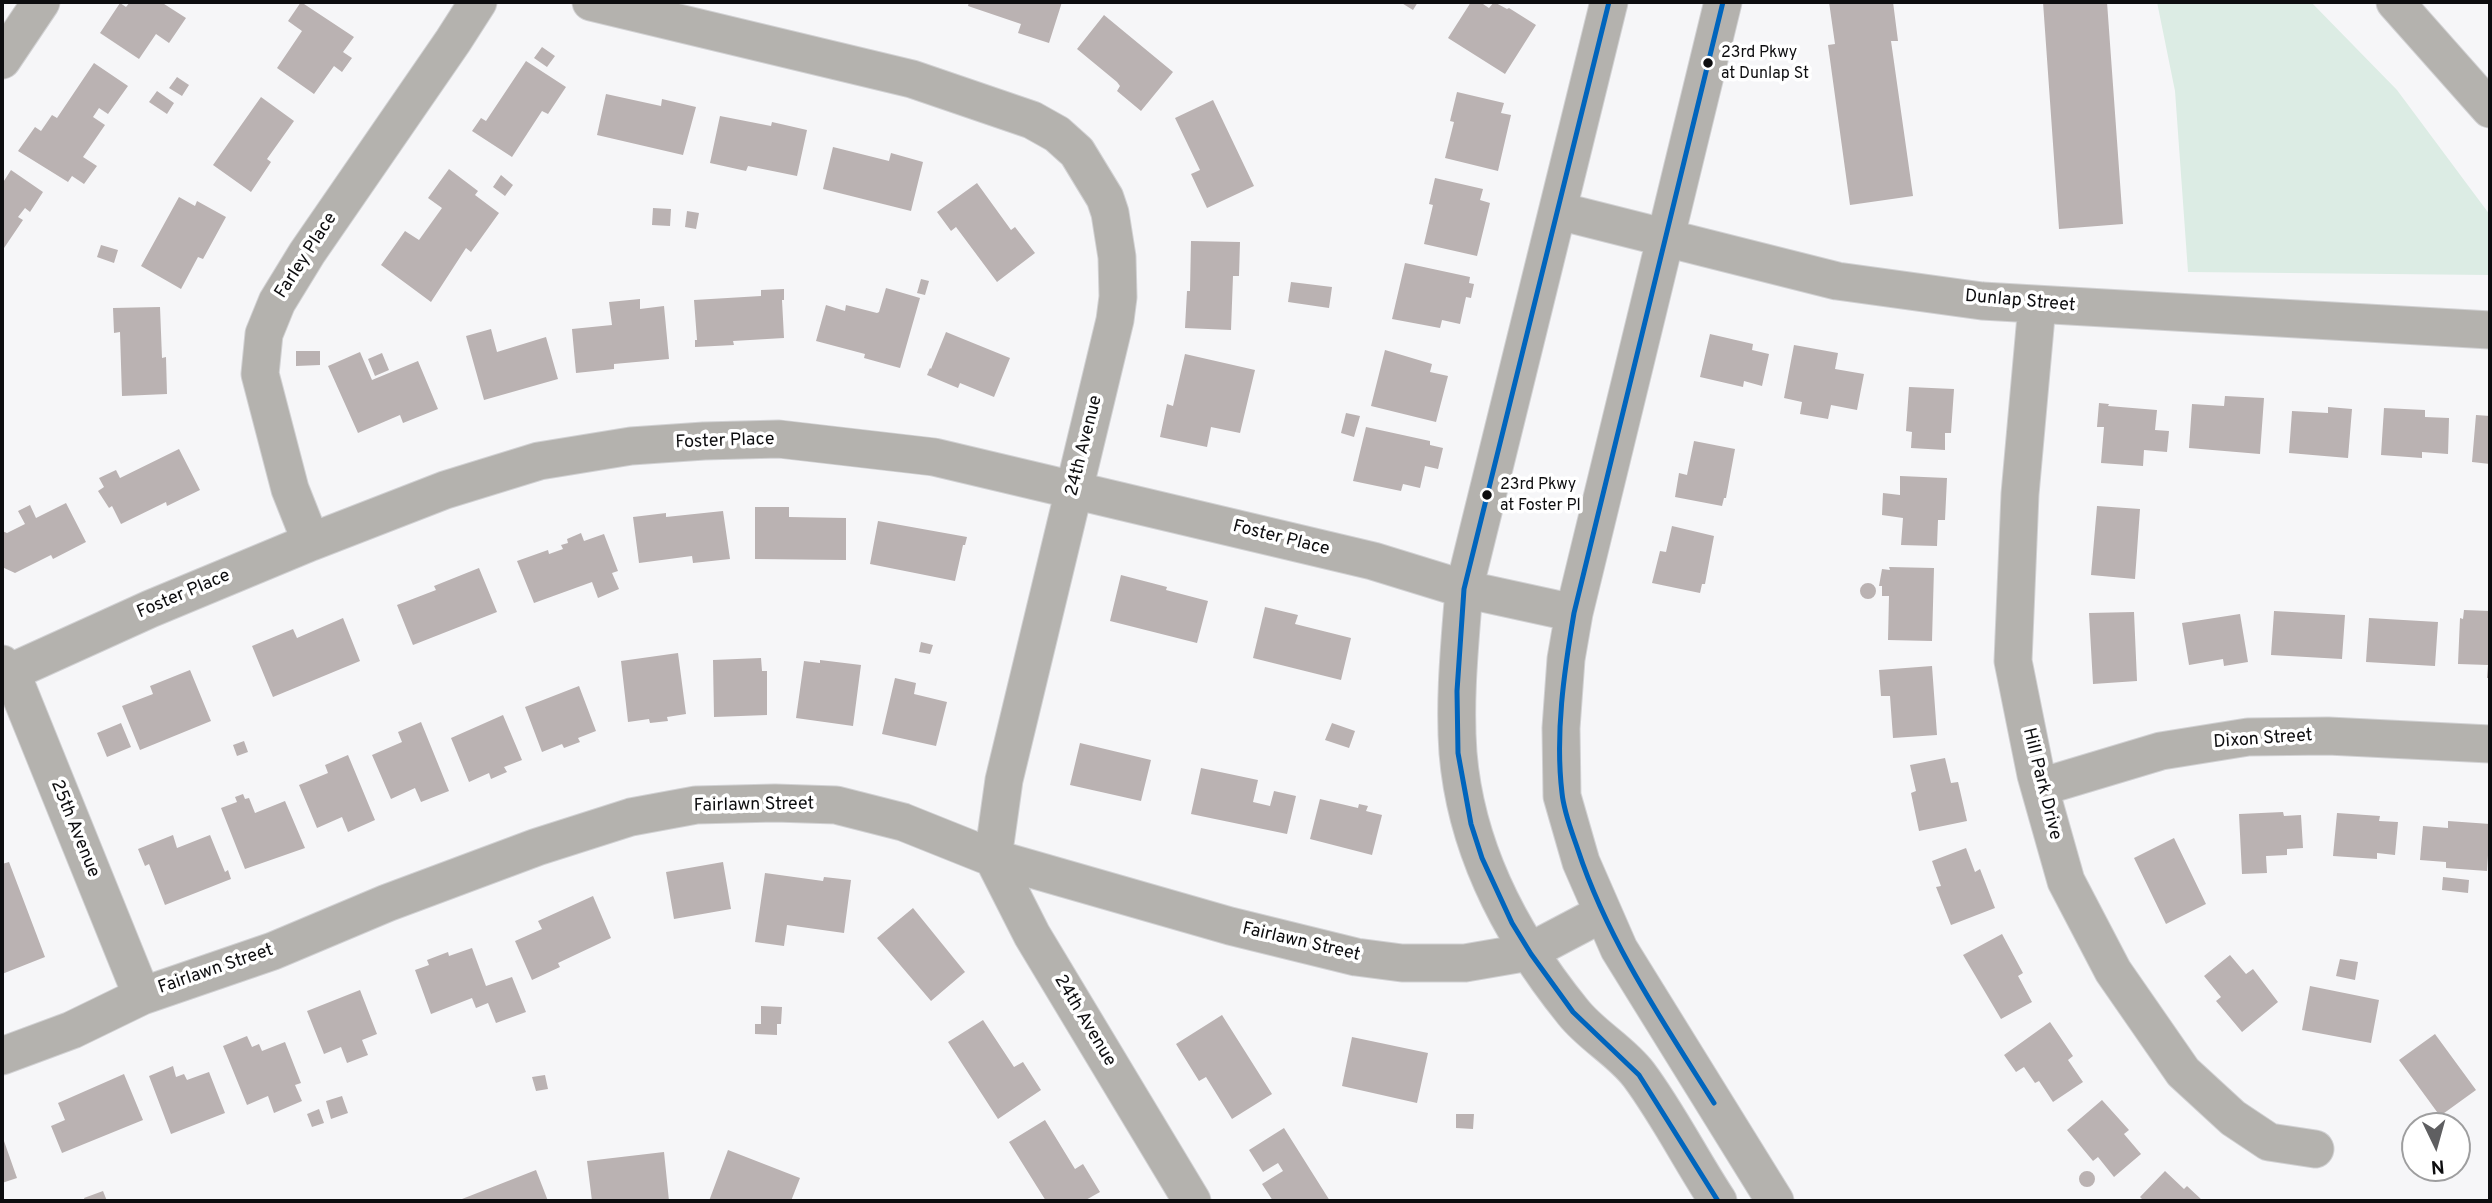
<!DOCTYPE html>
<html>
<head>
<meta charset="utf-8">
<style>
  body { margin:0 }
  #map { position:relative; width:2492px; height:1203px; overflow:hidden; background:#f6f6f8; font-family:Overpass,sans-serif }
  canvas { display:block }
  .frame { position:absolute; inset:0; border:4px solid #0d0d0f; pointer-events:none }
  .north { position:absolute; left:2401px; top:1112px; width:70px; height:70px; box-sizing:border-box; background:#fff; border:2px solid #9e9e9f; border-radius:50%; rotate:175deg; font-size:19px; font-weight:700; line-height:28px; text-align:center; color:#0d0d0f }
  .north::after { content:''; display:block; margin:auto; width:24px; height:32px; background:#5f5f61; clip-path:polygon(50% 0,100% 100%,50% 72%,0 100%) }
</style>
</head>
<body>
<div id="map">
<canvas width="2492" height="1203"></canvas>
<div class="frame"></div>
<div class="north">N</div>
</div>
<script>
const g = document.querySelector('canvas').getContext('2d');
g.lineJoin = 'round';
function fillPath(path, color) {
  g.fillStyle = color;
  g.fill(path, 'evenodd');
}
function stroke(path, color, width, dash) {
  g.strokeStyle = color;
  g.lineWidth = width;
  g.lineCap = dash ? 'butt' : 'round';
  g.setLineDash(dash || []);
  g.stroke(path);
}
function drawText(font, color, halo, rows, align = 'center') {
  g.font = font + ' Overpass,sans-serif';
  g.lineWidth = 7;
  g.setLineDash([]);
  g.textBaseline = 'middle';
  g.strokeStyle = halo;
  g.fillStyle = color;
  for (const [text, x, y, turn = 0] of rows) {
    g.save();
    g.translate(x, y);
    g.rotate((+turn || 0) * Math.PI / 180);
    g.textAlign = isNaN(turn) ? turn : align;
    if (halo) g.strokeText(text, 0, 0);
    g.fillText(text, 0, 0);
    g.restore();
  }
}
const green = new Path2D(`
  M2157,2H2311L2397,90L2490,215V275L2188,272L2175,91Z`);
const building = new Path2D(`
  M130,2H161L186,18L169,43L156,34L139,59L100,33L120,3L126,7Z
  M301,2L354,37L343,52L352,58L342,72L334,66L314,94L277,68L302,31L288,21Z
  M969,2H1062L1049,43L1018,33L1021,24L968,6Z
  M1400,2H1418L1413,10Z
  M1471,2H1480L1489,8L1494,2L1507,9L1509,8L1536,25L1505,74L1448,38Z
  M1829,2H1893L1898,41H1891L1913,196L1850,205L1828,45L1835,44Z
  M2043,2H2107L2123,224L2059,229Z
  M1104,15L1173,72L1141,111L1117,91L1120,86L1117,82L1077,49Z
  M542,47L555,56L547,67L534,58Z
  M526,61L566,87L548,114L542,111L512,157L472,131L481,118L486,121Z
  M94,63L128,86L108,114L99,108L93,117L105,125L83,157L97,166L84,184L72,176L68,182L18,151L35,127L41,131L52,115L57,118Z
  M177,77L189,85L182,96L169,88Z
  M157,91L174,103L167,114L149,102Z
  M1457,92L1504,103L1501,113L1511,115L1498,171L1445,158L1454,122L1450,121Z
  M606,94L661,106L662,99L696,107L683,155L597,135Z
  M261,97L294,121L267,159L271,162L251,192L213,165Z
  M1213,100L1254,186L1207,208L1191,174L1200,170L1175,118Z
  M720,116L771,126L772,122L807,130L797,176L748,166L746,171L710,163Z
  M833,147L889,161L891,153L923,162L911,211L823,189Z
  M449,169L478,191L475,195L499,213L471,252L466,248L431,302L381,265L405,231L419,240L442,208L428,198Z
  M11,170L43,192L30,212L25,208L18,217L23,220L2,251V184Z
  M501,175L513,185L505,196L493,187Z
  M1435,178L1483,189L1480,200L1490,203L1477,256L1424,244L1433,205L1429,204Z
  M977,183L1011,230L1015,227L1035,253L997,282L956,227L951,231L937,212Z
  M179,197L195,206L197,201L226,217L203,259L198,257L181,289L141,266Z
  M653,208L671,209L670,226L652,225Z
  M687,211L699,213L696,229L685,227Z
  M1191,241L1240,242L1239,276H1233L1231,330L1185,328L1187,291H1190Z
  M101,245L118,250L114,263L97,257Z
  M1405,263L1470,277L1469,283L1474,284L1471,298L1466,297L1460,324L1442,320L1440,328L1392,319Z
  M921,279L929,281L925,295L917,293Z
  M1291,282L1332,287L1329,308L1288,302Z
  M886,288L920,298L900,368L864,358L865,354L816,341L826,305L845,311L846,305L877,313L879,312Z
  M784,289V300H782L784,338L733,341L734,345L695,347V340H697L694,300L761,296V290Z
  M640,299V309L664,306L669,359L614,364V369L576,373L572,329L612,325L609,302Z
  M160,307L162,358L166,357L167,394L122,396L120,332L114,333L113,308Z
  M491,329L497,352L546,337L558,379L484,400L466,336Z
  M946,332L1010,358L994,397L960,383L958,388L927,375L930,368L931,369Z
  M1710,334L1753,344L1752,350L1769,354L1762,386L1744,381L1743,387L1700,377Z
  M1794,345L1838,353L1835,369L1864,374L1857,410L1831,405L1828,419L1800,414L1802,402L1784,398Z
  M1385,350L1432,364L1430,372L1448,376L1436,422L1371,406Z
  M296,351H320V365L296,366Z
  M360,352L372,380L418,361L438,409L403,423L400,415L358,433L328,366Z
  M382,353L389,370L375,376L368,359Z
  M1185,354L1255,370L1240,433L1211,427L1207,447L1160,437L1167,404L1173,406Z
  M1909,387L1954,389L1951,433H1945V450L1911,448L1912,432L1906,431Z
  M2225,396L2264,398L2260,454L2189,448L2192,404L2224,406Z
  M2099,403L2109,404L2108,406L2157,410L2155,430L2169,431L2167,452L2144,450L2143,466L2101,463L2104,427H2097Z
  M2328,407L2352,409L2348,458L2289,453L2292,411L2328,413Z
  M2384,408L2425,410V417L2449,418L2448,454L2422,452V458L2381,455Z
  M1346,413L1360,416L1354,437L1341,433Z
  M2476,415L2490,416V464L2472,462Z
  M1366,427L1430,441V445L1443,448L1438,469L1425,466L1420,488L1403,484L1401,491L1353,481Z
  M1694,441L1735,449L1726,498H1724L1722,506L1675,497L1679,473L1687,475Z
  M179,449L200,490L167,506L166,502L121,524L112,506L109,508L98,491L104,487L99,478L116,470L120,478Z
  M1900,476L1947,478L1945,520H1938L1937,546L1901,545L1903,518L1882,515L1883,493L1900,495Z
  M66,503L86,542L53,559L51,555L15,573L2,567V531L7,533L25,524L18,511L30,505L36,518Z
  M2097,506L2140,509L2135,579L2091,575Z
  M755,507H789V517L846,518V560L755,559Z
  M723,511L730,559L693,563L692,556L639,563L633,517L666,513V517Z
  M878,521L967,537L965,545H963L955,581L870,564Z
  M1672,526L1714,536L1705,584H1702L1700,593L1652,583L1660,551L1666,552Z
  M581,533L584,541L604,534L618,571L612,573L619,589L598,598L592,582L534,603L517,561L548,550L549,554L563,549L561,545L568,543L567,539Z
  M1889,567L1934,568L1932,641L1888,640L1889,596H1882V586H1879L1882,569L1890,570Z
  M479,568L497,612L413,645L397,605L436,590L434,586Z
  M1121,575L1167,587L1166,590L1208,601L1197,643L1110,621Z
  M1860 591a8 8 0 1 1 16 0a8 8 0 1 1-16 0Z
  M1265,607L1298,615L1295,624L1351,638L1341,680L1253,658Z
  M2464,610L2490,611V678H2487L2488,665L2458,664L2460,618L2463,619Z
  M2274,611L2345,615L2342,659L2271,655Z
  M2134,612L2137,681L2093,684L2089,613Z
  M2240,614L2248,662L2224,666L2223,659L2189,665L2182,623Z
  M343,618L360,661L273,697L252,646L293,629L297,638Z
  M2369,618L2438,622L2435,666L2366,662Z
  M921,642L933,645L930,654L919,652Z
  M678,653L686,714L667,717L668,721L650,723L649,719L628,722L621,661Z
  M761,658L762,671H767V715L714,717L713,660Z
  M820,660L861,665L853,726L796,718L804,661L820,663Z
  M1932,666L1937,735L1893,738L1890,696H1881L1879,670Z
  M190,670L211,721L140,750L122,706L153,694L150,686Z
  M895,678L916,683L914,694L947,702L936,746L882,734Z
  M579,686L596,731L578,738L580,742L564,748L562,744L542,752L525,707Z
  M503,715L522,760L504,767L507,772L491,779L489,773L469,782L451,738Z
  M421,722L449,791L421,802L415,788L391,799L372,755L402,742L398,732Z
  M121,723L131,747L107,757L97,733Z
  M1332,723L1355,731L1349,748L1325,740Z
  M244,741L248,752L237,756L233,745Z
  M1080,743L1151,760L1141,801L1070,785Z
  M348,755L375,820L348,832L342,817L317,828L299,785L328,773L325,765Z
  M1945,758L1951,783L1958,782L1967,821L1919,831L1911,793L1916,791L1910,765Z
  M1201,768L1258,780L1253,802L1270,806L1274,791L1296,796L1287,834L1191,814Z
  M243,794L245,799L249,798L255,813L285,801L305,848L245,869L221,808L237,802L235,797Z
  M1320,799L1358,808L1359,804L1368,806L1366,811L1382,815L1372,855L1310,839Z
  M2283,812L2284,816L2301,815L2303,848L2287,849V855L2266,856L2267,873L2242,874L2239,814Z
  M2337,813L2380,816L2379,821L2398,822L2395,855L2377,853V859L2333,856Z
  M2448,821L2490,824L2487,871L2446,868V862L2420,860L2423,826L2448,828Z
  M173,835L177,848L210,835L225,872L228,870L231,879L165,905L149,864L145,866L138,849Z
  M2174,838L2206,904L2166,924L2134,858Z
  M1966,848L1975,872L1980,869L1995,908L1951,925L1936,887L1941,886L1932,861Z
  M9,862L45,957L2,974V864Z
  M723,862L731,909L674,919L666,872Z
  M765,873L823,881L824,877L851,880L844,933L787,925L784,946L755,942Z
  M2443,877L2469,880L2468,893L2442,890Z
  M593,896L611,938L558,963L560,967L532,980L515,941L542,929L538,921Z
  M913,908L965,972L931,1001L877,938Z
  M2002,934L2023,973L2018,976L2032,1002L2001,1019L1963,955Z
  M472,948L486,986L512,977L526,1012L496,1023L488,1003L476,1008L472,998L431,1014L415,970L429,965L427,960L448,952L449,956Z
  M2230,955L2246,974L2253,969L2278,1002L2242,1032L2216,1001L2221,997L2204,976Z
  M2340,959L2358,962L2355,980L2336,976Z
  M2310,986L2379,1000L2371,1043L2302,1030Z
  M360,990L377,1034L362,1040L368,1055L347,1063L341,1047L324,1054L307,1011Z
  M761,1006L782,1007L781,1024H777V1035L755,1034V1024H761Z
  M1222,1015L1272,1094L1232,1119L1206,1077L1199,1081L1176,1044Z
  M983,1020L1014,1067L1023,1062L1041,1090L998,1119L948,1042Z
  M2050,1022L2073,1056L2068,1060L2083,1082L2053,1102L2039,1081L2035,1083L2024,1067L2016,1072L2004,1055Z
  M2435,1034L2476,1090L2440,1116L2399,1060Z
  M247,1036L252,1047L259,1044L262,1051L285,1042L301,1083L295,1085L302,1101L274,1113L268,1096L247,1105L223,1046Z
  M1352,1037L1428,1053L1417,1103L1342,1086Z
  M173,1066L176,1077L184,1074L187,1080L209,1072L225,1113L171,1134L149,1076Z
  M124,1074L143,1120L62,1153L51,1126L65,1120L58,1103Z
  M545,1075L548,1089L536,1091L532,1077Z
  M342,1096L348,1113L331,1119L326,1101Z
  M2102,1100L2129,1130L2124,1134L2141,1154L2114,1177L2098,1157L2093,1161L2067,1130Z
  M319,1109L324,1123L312,1127L307,1114Z
  M1456,1114H1474L1473,1129L1456,1128Z
  M1045,1120L1075,1169L1083,1164L1100,1192L1084,1201H1046L1009,1142Z
  M1284,1128L1330,1201H1273L1262,1184L1283,1171L1278,1163L1263,1172L1249,1150Z
  M4,1141L17,1178L2,1183V1142Z
  M728,1150L800,1178L791,1201H709Z
  M664,1152L669,1201H592L587,1161Z
  M536,1170L548,1201H463L462,1199Z
  M2165,1171L2184,1189L2187,1186L2203,1201H2144L2140,1197Z
  M2079 1179a8 8 0 1 1 16 0a8 8 0 1 1-16 0Z
  M103,1191L107,1201H85L84,1198Z`);
const minor = new Path2D(`
  M591,2L912,79L1032,120L1057,134L1077,152L1105,198L1110,213L1117,257L1118,297L1115,320L1004,780L993,858L1032,935L1192,1201
  M1609,2L1464,589C1460,643 1454,698 1458,753C1466,850 1513,938 1573,1012C1592,1036 1621,1051 1639,1075C1668,1114 1691,1160 1718,1201
  M1723,2L1574,613L1566,659L1561,728L1562,796L1581,862L1619,949L1775,1201
  M2395,2L2490,109
  M2,60L41,2
  M1559,211L1837,281L1982,301L2490,330
  M2037,305L2020,494L2013,661L2036,775L2066,881L2113,971L2183,1072L2233,1118L2269,1142L2315,1149
  M311,542L290,489L260,374L264,334L277,302L307,253L453,41L478,2
  M2,664L11,672L142,996
  M11,672L150,609L311,542L445,490L539,461L631,446L704,441L779,439L934,457L1373,561L1464,589L1574,613
  M2041,787L2161,751L2248,737L2328,736L2490,744
  M2,1056L72,1030L142,996L273,951L387,903L537,847L631,817L696,805L775,803L836,805L903,822L993,858L1230,926L1356,957L1402,963H1465L1529,952L1603,913`);
const bus1 = new Path2D(`
  M1609,2L1464,589L1457,691L1458,753L1471,824L1482,858L1512,923L1531,954L1573,1012L1639,1075L1718,1201
  M1714,1103C1663,1022 1608,941 1578,850C1572,832 1564,813 1562,793C1555,734 1564,672 1574,613L1723,2`);
const markers = [
  [1708,63,6,"#0d0d0f"],
  [1487,495,6,"#0d0d0f"]
];
const busNames = [
  ["23rd Pkwy",1721,54],
  ["at Dunlap St",1721,75],
  ["23rd Pkwy",1500,486],
  ["at Foster Pl",1500,507]
];
const streetNames = [
  ["Farley Place",307,256,-57],
  ["Dunlap Street",2020,302,5],
  ["Foster Place",725,442,-2],
  ["24th Avenue",1085,446,-76],
  ["Foster Place",1281,539,14],
  ["Foster Place",184,595,-23],
  ["Dixon Street",2263,740,-4],
  ["Hill Park Drive",2041,784,76],
  ["Fairlawn Street",754,806,-1],
  ["25th Avenue",74,829,68],
  ["Fairlawn Street",1301,943,13],
  ["Fairlawn Street",216,970,-19],
  ["24th Avenue",1084,1021,59]
];
fillPath(green, '#dcece4');
fillPath(building, '#bab2b2');
stroke(minor, '#d1d1d3', 39);
stroke(minor, '#b4b2ae', 37);
stroke(bus1, '#0065bd', 5);
for (const [x, y, r, color] of markers) {
  const dot = new Path2D();
  dot.arc(x, y, r, 0, 2 * Math.PI);
  g.fillStyle = color;
  g.fill(dot);
  stroke(dot, '#fff', 2.5);
}
drawText('16px', '#0d0d0f', '#fff', busNames, 'left');
drawText('18px', '#0d0d0f', '#fff', streetNames);
</script>
</body>
</html>
